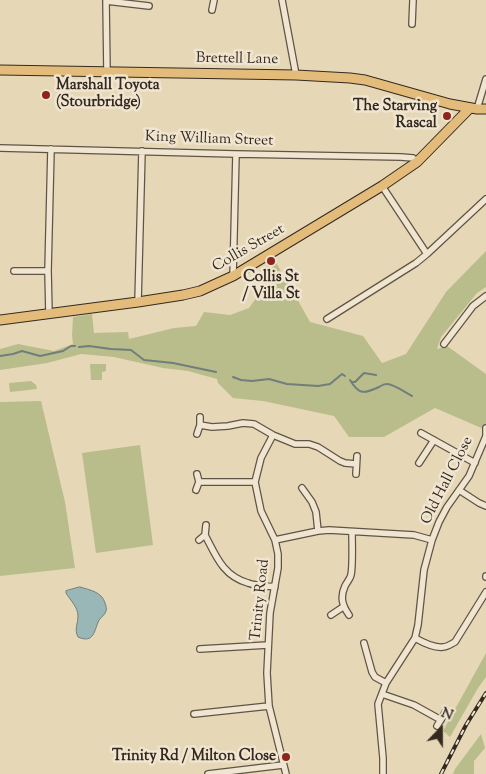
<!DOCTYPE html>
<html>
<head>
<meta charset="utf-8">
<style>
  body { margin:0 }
  #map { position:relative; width:486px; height:774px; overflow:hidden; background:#e6d7b6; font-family:"Sorts Mill Goudy",serif }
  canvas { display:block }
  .north { position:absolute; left:416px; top:704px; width:50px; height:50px; -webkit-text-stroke:4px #efe5d0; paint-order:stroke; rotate:22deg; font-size:14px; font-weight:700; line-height:20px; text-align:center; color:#34291f }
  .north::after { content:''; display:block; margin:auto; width:18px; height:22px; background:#34291f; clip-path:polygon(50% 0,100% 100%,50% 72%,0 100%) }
</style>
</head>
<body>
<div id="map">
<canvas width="486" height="774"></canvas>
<div class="north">N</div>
</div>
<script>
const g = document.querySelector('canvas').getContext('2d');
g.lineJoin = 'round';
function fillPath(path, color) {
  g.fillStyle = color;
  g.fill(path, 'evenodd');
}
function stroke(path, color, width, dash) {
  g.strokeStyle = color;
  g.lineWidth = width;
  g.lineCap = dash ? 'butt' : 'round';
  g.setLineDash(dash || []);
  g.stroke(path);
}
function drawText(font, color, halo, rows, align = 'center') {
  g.font = font + ' "Sorts Mill Goudy",serif';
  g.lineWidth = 5;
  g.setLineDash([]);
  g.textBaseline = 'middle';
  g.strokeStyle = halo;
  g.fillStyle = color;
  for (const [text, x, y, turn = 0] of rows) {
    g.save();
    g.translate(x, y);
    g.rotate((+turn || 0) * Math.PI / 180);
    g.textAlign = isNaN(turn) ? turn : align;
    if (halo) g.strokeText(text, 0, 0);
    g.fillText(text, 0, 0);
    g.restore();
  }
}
const green = new Path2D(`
  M486,251V287L477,293L441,337L437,349L447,346L486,374V430L435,408L384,437H349L334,416L263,401L233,398L218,383L217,379L188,371L163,368L114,357L81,354L47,363L0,370V349L18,344L54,351L73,344L72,335L73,317L92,314L94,333L128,332L129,339L174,328L196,326L204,312L230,315L249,308L262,290L260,270L275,261L291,288L310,322L363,336L382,363L406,354L446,292Z
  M90,364H106V371L102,372V380H91Z
  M31,381L36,385L37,389L10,392L9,383Z
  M41,401L65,502L75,568L0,576V402Z
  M140,445L153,545L96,553L82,453Z
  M486,653V677L478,688L450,737L443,731Z
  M481,734L485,748L474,761V774H453L455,769Z`);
const water = new Path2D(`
  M80,587C90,590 102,592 105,603C106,606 107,609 106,611C105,615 101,617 99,620C94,631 94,644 78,637C74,629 78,624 78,616C78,607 70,600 66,593V591Z`);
const stream = new Path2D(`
  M79,347L89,346L111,349L131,350L144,360L173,363L216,372
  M0,356L13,354L22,351L40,356L63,351L71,346H75
  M233,377L241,380L252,381L269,379L287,384L318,386L330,384L342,374L345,376
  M350,380C359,395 364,394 379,387C383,385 383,384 387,384C394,384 406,393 412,396
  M352,382H355L364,373L376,375`);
const street = new Path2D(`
  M282,0L296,75
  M212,10L214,0
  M412,24L413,0
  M107,72L106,1L149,6
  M477,109L486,79
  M0,148L236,154L401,157L413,158L417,162
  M382,186L427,254
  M14,271H48
  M233,276L236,154
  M138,302L142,151
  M49,314L48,271L51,149
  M327,319L416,263L427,254L486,199
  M444,344L473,306L486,296
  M200,425L212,427L228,426L243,423L254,424L273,435L295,444H309L318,447L340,461L345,463L356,464
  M421,433L475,463
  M197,434L200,425V417
  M273,435L261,458L255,482L261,511L275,540L278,554V568L270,613L267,673L269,706L286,774
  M419,463L434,440
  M356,474L357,456
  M199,482H255
  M302,488L312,502L316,512L318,531
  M196,490L199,482L197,474
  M459,490L479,503L486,506
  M205,535C216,556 223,576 248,583C256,586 266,586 275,587
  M199,540L205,535L206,525
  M275,540L318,531L329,530L414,535L432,540
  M486,576V577
  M331,615L343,607
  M349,615C342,605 340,597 345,586C347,582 350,579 351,575C353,565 352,543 352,532
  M415,638C422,642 435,648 443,647C447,647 451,644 455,642L486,592
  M364,643L372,672L375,677L386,683
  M200,649L268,645
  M382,694L414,705L441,720
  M194,714L269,706
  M437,726L446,711
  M208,774L283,765
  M383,774V758L378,704L386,683L415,638L418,625L424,570L432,540L439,522L447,507L469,476L486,436V428`);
const primary = new Path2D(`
  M0,70L296,75L350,78L365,80L450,104L477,109H486
  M0,320L138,302L183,295L200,291L233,276L382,186L417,162L470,108`);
const rail = new Path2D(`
  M441,774L466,725L486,693`);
const markers = [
  [46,95,5,"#8f2418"],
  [447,116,5,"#8f2418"],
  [271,261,5,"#8f2418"],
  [286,757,5,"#8f2418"]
];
const streetNames = [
  ["Brettell Lane",237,60,1],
  ["King William Street",209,140,2],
  ["Collis Street",249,249,-30],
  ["Old Hall Close",448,481,-63],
  ["Trinity Road",261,600,-84]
];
const poiNames = [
  ["Marshall Toyota",56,86,"left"],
  ["(Stourbridge)",56,103,"left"],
  ["The Starving",437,107],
  ["Rascal",437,124],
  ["Collis St",271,278,"center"],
  ["/ Villa St",271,295,"center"],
  ["Trinity Rd / Milton Close",276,757]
];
fillPath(green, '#b9bd8b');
fillPath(water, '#9ab7b8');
stroke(water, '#717e7b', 1);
stroke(stream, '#717e7b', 2);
stroke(street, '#605445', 8);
stroke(primary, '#34291f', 11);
stroke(street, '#efe5d0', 5.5);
stroke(primary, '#e3bc7b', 9);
stroke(rail, '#34291f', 4);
stroke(rail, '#efe5d0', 2, [5.5]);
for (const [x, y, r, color] of markers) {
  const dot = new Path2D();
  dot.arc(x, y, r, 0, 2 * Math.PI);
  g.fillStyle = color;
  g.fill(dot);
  stroke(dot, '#efe5d0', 2);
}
drawText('15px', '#34291f', '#efe5d0', streetNames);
drawText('bold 15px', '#34291f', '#efe5d0', poiNames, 'right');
</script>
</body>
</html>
